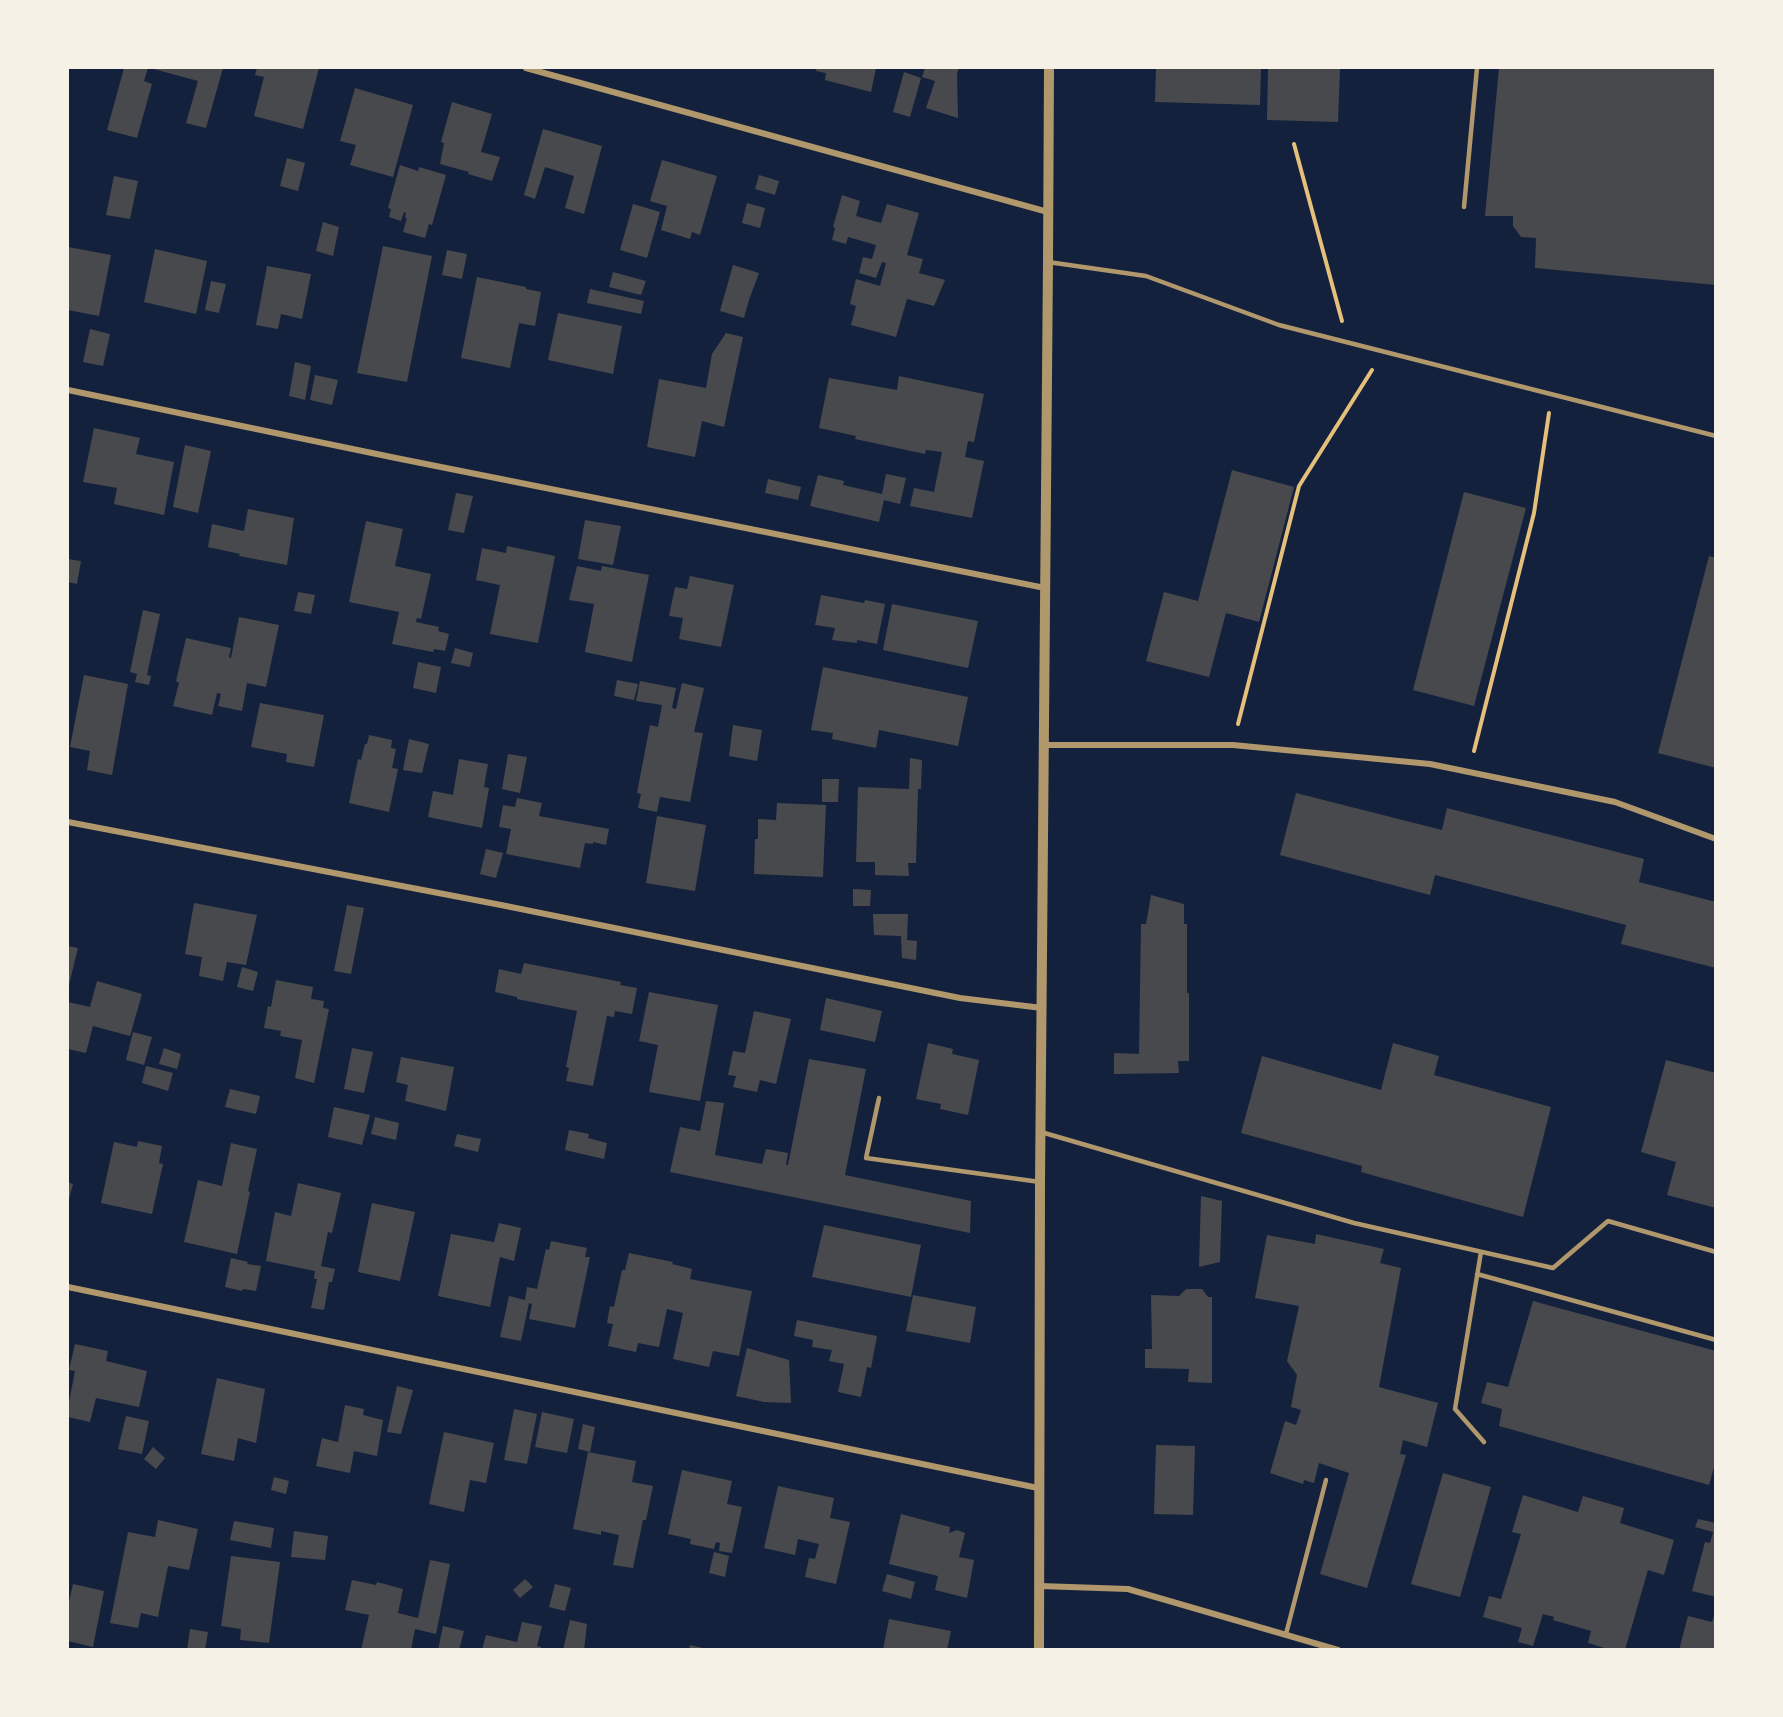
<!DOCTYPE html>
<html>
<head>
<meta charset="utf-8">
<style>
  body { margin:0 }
  #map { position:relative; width:1783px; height:1717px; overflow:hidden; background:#14213d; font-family:"Playfair Display",serif }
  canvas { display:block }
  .frame { position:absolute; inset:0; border:69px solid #f6f1e7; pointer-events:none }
</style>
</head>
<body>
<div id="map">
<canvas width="1783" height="1717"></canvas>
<div class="frame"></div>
</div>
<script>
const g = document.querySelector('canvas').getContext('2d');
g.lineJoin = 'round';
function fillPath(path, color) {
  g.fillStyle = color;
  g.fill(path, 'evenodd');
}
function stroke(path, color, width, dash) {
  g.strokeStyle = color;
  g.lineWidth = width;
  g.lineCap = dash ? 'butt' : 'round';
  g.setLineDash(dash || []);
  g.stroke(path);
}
const building = new Path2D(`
  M124,68H148L144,81L152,84L137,138L107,130Z
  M150,68H223L206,128L186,123L198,81Z
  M257,68H319L303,129L254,116L264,77L255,75Z
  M816,68H876L871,92L825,80L826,73L816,71Z
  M925,68H959L957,74L958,118L926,108L935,81L922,77Z
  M1156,68H1261L1260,105L1155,102Z
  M1268,68H1340L1338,122L1267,120Z
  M1499,68H1716V285L1535,268L1536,238L1521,237L1513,226V216H1485Z
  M904,72L921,78L910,117L893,112Z
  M355,88L413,105L393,177L350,165L356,145L340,141Z
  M452,102L492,114L481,152L500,157L492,181L468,174L469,172L440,164L444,143L441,142Z
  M543,129L602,146L584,214L565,208L574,176L545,167L535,199L524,195Z
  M287,158L305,163L298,191L280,186Z
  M662,160L717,176L700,235L692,232L690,239L661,230L667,206L650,201Z
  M400,165L418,171L419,167L446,175L432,225L429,224L425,238L403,232L407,218H405L406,213L404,212L401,221L389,217L391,209L388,208Z
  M759,175L779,181L775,195L755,189Z
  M114,176L138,181L130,219L106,215Z
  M842,195L860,201L856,216L881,223L887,204L919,213L907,255L923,259L919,273L945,280L934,306L907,299L896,337L851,325L856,306L850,304L856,279L880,286L886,263L882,262L876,278L859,273L863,257L872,259L876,245L848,237L846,244L832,240L835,228L833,227Z
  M747,203L765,208L760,228L742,223Z
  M633,204L660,212L647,258L620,250Z
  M323,222L339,227L333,256L316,251Z
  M383,246L432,256L407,382L357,373Z
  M68,247L111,255L99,316L68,310Z
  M155,249L207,261L196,314L144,302Z
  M447,250L467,254L462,279L442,275Z
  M733,265L759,273L749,300L744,318L720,311Z
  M267,266L311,274L302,319L281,314L278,329L256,325Z
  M613,272L646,281L641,295L609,287Z
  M477,277L526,287V289L541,292L535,326L519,323L510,368L461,358Z
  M211,281L226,284L219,313L205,310Z
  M590,289L644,301L641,314L587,303Z
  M558,313L622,326L613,374L548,360Z
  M90,329L110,334L103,366L83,362Z
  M726,333L743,337L724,427L702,421L695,457L647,447L659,379L706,388L712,354Z
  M295,362L311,366L305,400L289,396Z
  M315,375L338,380L332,405L310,400Z
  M899,376L984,394L974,442L968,441L965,457L984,461L972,518L910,506L914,488L934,492L942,452L926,450L925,454L855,439L856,436L819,428L829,378L897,390Z
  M94,428L140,438L136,454L174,462L164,515L114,504L117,488L83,482Z
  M185,445L211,451L198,513L173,507Z
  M1232,470L1294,487L1259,622L1226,613L1209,677L1146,661L1164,592L1198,601Z
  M886,474L906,478L900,504L884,500L879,522L810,506L818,475L844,481L843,485L882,494Z
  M768,479L801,487L798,500L765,493Z
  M1464,492L1526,508L1474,706L1413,690Z
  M456,493L473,496L464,533L448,530Z
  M248,509L294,518L287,565L239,556L240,554L208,547L212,524L244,531Z
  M585,520L621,526L613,565L578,559Z
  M366,521L403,529L395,566L431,574L421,619L417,618L416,622L439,627L438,631L449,634L445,651L434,649L433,652L392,644L399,612L349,602Z
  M507,546L555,556L538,643L490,634L500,585L476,580L482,548L506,553Z
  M1709,556L1716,558V768L1658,753Z
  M68,559L81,561L77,584L68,582Z
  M577,566L601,571L602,566L649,575L632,662L585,652L594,604L569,600Z
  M690,576L734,585L721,647L679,639L683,618L669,616L675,587L687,589Z
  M298,592L315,595L311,614L294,611Z
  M821,595L864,603L865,600L885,604L877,644L857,640V643L832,640L835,628L815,625Z
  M892,604L978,621L968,668L883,650Z
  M143,610L160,614L147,675L151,676L149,685L135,682L137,674L130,672Z
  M239,617L279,625L266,687L247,683L242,711L218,706L221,694L217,693L212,715L173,706L179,683L176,681L186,638L231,648L229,657L231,658Z
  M455,648L473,653L470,667L451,663Z
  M418,662L441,667L436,693L413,688Z
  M823,667L968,697L958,746L879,730L876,748L832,739L833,733L811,730Z
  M84,675L128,684L112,775L87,770L90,751L70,747Z
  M617,680L638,684L634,700L614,696Z
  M640,681L676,688L672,708L676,709L682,683L704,688L694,732L703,733L690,802L660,797L657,812L638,808L641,794L637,793L650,725L658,727L662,705L636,701Z
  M260,703L324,715L314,767L286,762L287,754L251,747Z
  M733,725L762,730L757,761L729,756Z
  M369,735L392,740L391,748L396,749L392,768L398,769L389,812L349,803L358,759L361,760L365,744H367Z
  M409,739L429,744L422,773L403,770Z
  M508,754L527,757L520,793L502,789Z
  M910,758L922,760L921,789H918L916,863H908L909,876L875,875V862H856L858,787L909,789Z
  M459,759L488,764L484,787L489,788L482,828L428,817L433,791L453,795Z
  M822,779H839L838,802H822Z
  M1296,793L1442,830L1447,808L1644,859L1639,882L1716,902V968L1621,944L1626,925L1435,875L1430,895L1280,855Z
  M517,798L542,803L539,816L609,829L606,845L593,842V844L585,843L580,868L506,854L511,829L499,827L503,805L515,807Z
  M777,803L826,805L823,877L754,874L755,839H758V819L776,820Z
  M657,816L706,825L695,891L646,883Z
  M486,849L503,853L496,878L480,874Z
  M853,889L871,890L870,906H853Z
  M1151,895L1184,904V924H1187V993H1189V1061H1178L1179,1073L1114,1074V1053L1139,1054L1141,924H1146Z
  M194,903L257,915L246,965L227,962L223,981L199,976L202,957L185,954Z
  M347,905L364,908L351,974L334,971Z
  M873,914H908L907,940L917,941L916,960L902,958L901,936L874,935Z
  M68,946L78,948L68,989Z
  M524,963L621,982L620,985L637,988L632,1014L615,1011L614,1017L607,1016L593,1086L566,1081L569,1068L566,1067L577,1011L517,999V997L495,992L499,969L521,974Z
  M242,967L258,972L253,991L237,987Z
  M276,980L313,987L311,999L324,1001L323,1008L329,1009L314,1083L295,1078L302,1040L280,1036L281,1031L264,1028L268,1006L271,1007Z
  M97,981L142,994L130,1036L93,1026L86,1053L68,1049V1002L90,1007Z
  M649,992L718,1005L700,1101L649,1092L658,1045L639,1041Z
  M826,998L882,1011L875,1042L820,1030Z
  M754,1011L791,1019L776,1084L760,1080L757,1092L733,1087L736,1076L728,1075L733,1051L745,1053Z
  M133,1032L152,1037L144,1065L126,1060Z
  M928,1043L953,1049L952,1054L979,1060L968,1115L940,1109L941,1104L916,1099Z
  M1393,1043L1439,1056L1434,1075L1551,1107L1523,1217L1361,1172L1362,1166L1241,1133L1262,1056L1381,1090Z
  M164,1048L181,1054L177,1069L159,1064Z
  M352,1048L373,1052L364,1093L344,1089Z
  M401,1057L454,1067L446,1111L405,1101L408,1085L396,1082Z
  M809,1059L866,1069L845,1175L971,1201L970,1233L670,1172L680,1127L700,1131L706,1101L724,1103L715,1155L762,1164L766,1149L788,1153L786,1165H788Z
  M1666,1060L1716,1073V1208L1667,1195L1676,1162L1641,1152Z
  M146,1066L173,1073L168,1091L142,1083Z
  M230,1089L260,1096L256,1114L225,1107Z
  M334,1107L370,1115L362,1145L328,1137Z
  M375,1117L399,1123L396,1140L371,1134Z
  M569,1130L589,1134L588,1138L607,1143L604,1159L565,1150Z
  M457,1134L481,1139L478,1152L454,1146Z
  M138,1141L162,1146L159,1163L163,1164L152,1214L101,1203L114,1142L137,1147Z
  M231,1143L257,1149L248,1191L250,1192L237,1254L184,1242L198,1180L222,1186Z
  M68,1182L73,1184L68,1203Z
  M298,1183L341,1193L332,1233L328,1232L321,1266L335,1269L332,1282H329L324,1310L311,1308L317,1279H314L315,1271L266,1261L275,1212L291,1216Z
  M1201,1196L1222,1201L1220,1262L1199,1267Z
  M372,1203L415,1212L400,1281L358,1272Z
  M499,1223L521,1228L514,1261L500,1257L490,1307L438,1296L451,1234L494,1242Z
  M824,1225L921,1245L911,1297L812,1277Z
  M1316,1234L1384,1249L1380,1263L1401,1268L1379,1387L1438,1403L1427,1447L1403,1440L1400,1454L1406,1455L1367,1588L1320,1574L1349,1473L1319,1463L1314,1483L1304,1480L1303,1484L1270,1473L1285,1421L1296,1425L1301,1410L1291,1407L1297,1375L1287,1361L1299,1306L1255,1298L1267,1235L1315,1244Z
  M551,1241L587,1248L585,1257H590L575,1328L529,1319L532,1304L529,1303L521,1341L500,1337L509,1296L525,1300L527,1287L537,1289L546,1249L549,1250Z
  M629,1253L673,1262L672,1264L692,1269L690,1279L752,1291L739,1356L713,1351L709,1367L673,1359L683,1313L667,1309L659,1347L638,1343L636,1352L608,1346L613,1324L607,1323L610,1306L614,1307L622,1270H625Z
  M231,1258L248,1262L247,1264L261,1266L256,1291L243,1289L242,1291L225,1287Z
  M1186,1289H1202L1208,1297H1212V1383L1188,1382L1189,1369L1145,1368V1349H1152L1151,1295L1179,1296Z
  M913,1295L976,1307L970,1343L906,1331Z
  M1533,1301L1716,1351V1460L1709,1485L1499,1426L1502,1409L1481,1403L1487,1382L1508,1387Z
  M797,1320L877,1336L871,1368L867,1367L861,1397L838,1392L844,1364L829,1361L832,1350L812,1347L813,1340L794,1336Z
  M75,1344L108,1351L106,1361L147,1371L139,1407L96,1398L90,1422L68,1417V1407L75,1371L69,1370Z
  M747,1348L789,1360L791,1403L764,1402L736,1396Z
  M217,1378L265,1389L256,1443L238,1438L234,1461L201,1454Z
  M397,1386L413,1390L401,1434L387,1432Z
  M345,1405L364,1409L363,1415L383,1420L377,1456L354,1451L350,1473L316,1466L322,1438L338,1442Z
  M514,1409L537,1414L527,1464L504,1460Z
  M542,1412L574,1419L567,1453L535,1447Z
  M126,1416L149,1421L142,1454L118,1449Z
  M583,1424L595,1427L590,1452L578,1449Z
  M444,1432L494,1443L486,1483L470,1480L464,1512L429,1504Z
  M1156,1445L1195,1446L1193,1515L1154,1514Z
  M153,1447L165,1458L156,1469L144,1459Z
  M588,1452L636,1461L632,1482L653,1486L646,1520H643L633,1568L613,1565L619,1535L601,1531V1535L573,1529Z
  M682,1470L732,1481L727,1504L742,1507L732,1553L719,1551L720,1543L716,1542L714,1549L690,1544L691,1539L668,1534Z
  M1443,1473L1491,1487L1460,1597L1411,1584Z
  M274,1477L289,1481L286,1494L271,1490Z
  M778,1486L834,1498L830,1518L850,1522L836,1584L805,1577L809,1558L815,1559L819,1544L798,1539L795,1555L764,1548Z
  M1523,1495L1578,1512L1583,1496L1624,1508L1620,1523L1674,1540L1664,1575L1648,1570L1625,1650H1611L1588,1643L1591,1631L1553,1620L1554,1617L1543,1614L1533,1646L1518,1642L1522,1628L1483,1617L1489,1596L1501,1599L1521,1534L1512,1532Z
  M901,1514L950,1527L949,1533L957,1530L965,1533L959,1557L974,1560L967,1598L935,1590L938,1576L889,1564Z
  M1698,1519L1716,1523V1597L1692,1591L1705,1542L1710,1543L1713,1532L1695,1527Z
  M158,1520L198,1529L189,1570L168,1566L158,1617L141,1613L138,1628L110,1623L128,1532L155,1537Z
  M234,1521L274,1528L271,1548L230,1540Z
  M294,1531L328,1536L325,1560L291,1557Z
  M714,1552L729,1556L725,1577L709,1573Z
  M231,1556L280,1562L269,1643L240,1640L241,1629L221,1626Z
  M430,1560L450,1564L436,1634L415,1629L411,1650H361L369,1615L345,1610L352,1580L376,1585L377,1582L403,1589L398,1613L418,1618Z
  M887,1574L915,1582L911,1599L882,1591Z
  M525,1579L533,1587L520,1598L513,1590Z
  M73,1584L104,1591L93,1647L68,1641V1606Z
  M555,1584L571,1588L565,1611L549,1607Z
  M1715,1613L1716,1650H1679L1688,1616L1712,1622Z
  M889,1619L951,1631L947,1650H883Z
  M570,1620L587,1624L584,1650H563Z
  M522,1622L542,1626L537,1646L541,1647V1650H482L486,1635L517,1642Z
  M443,1626L464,1631L459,1650H438Z
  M190,1629L208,1632L205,1650H187Z
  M690,1645L707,1649V1650H689Z`);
const path = new Path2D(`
  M1294,144L1342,321
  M1238,724L1299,486L1372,370
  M1474,751L1534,513L1549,413`);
const service = new Path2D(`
  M1464,207L1477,68
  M1048,262L1146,276L1279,325L1716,436
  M879,1098L866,1158L1040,1182
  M1041,1132L1354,1223L1553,1268L1608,1221L1716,1252
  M1481,1252L1455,1409L1484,1442
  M1477,1274L1716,1340
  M1286,1634L1326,1480`);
const minor = new Path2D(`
  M526,68L1048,212
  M68,390L396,458L1045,588
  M1044,745H1233L1430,764L1615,802L1716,839
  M68,822L501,905L960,998L1042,1008
  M68,1287L1038,1488
  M1040,1586L1128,1589L1338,1650`);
const tertiary = new Path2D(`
  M1039,1650L1040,1182L1048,262L1049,68`);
fillPath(building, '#48494c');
stroke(path, '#e5c07b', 4);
stroke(service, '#b1986c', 4.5);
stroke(minor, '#b1986c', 6);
stroke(tertiary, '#b1986c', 10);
</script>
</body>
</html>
